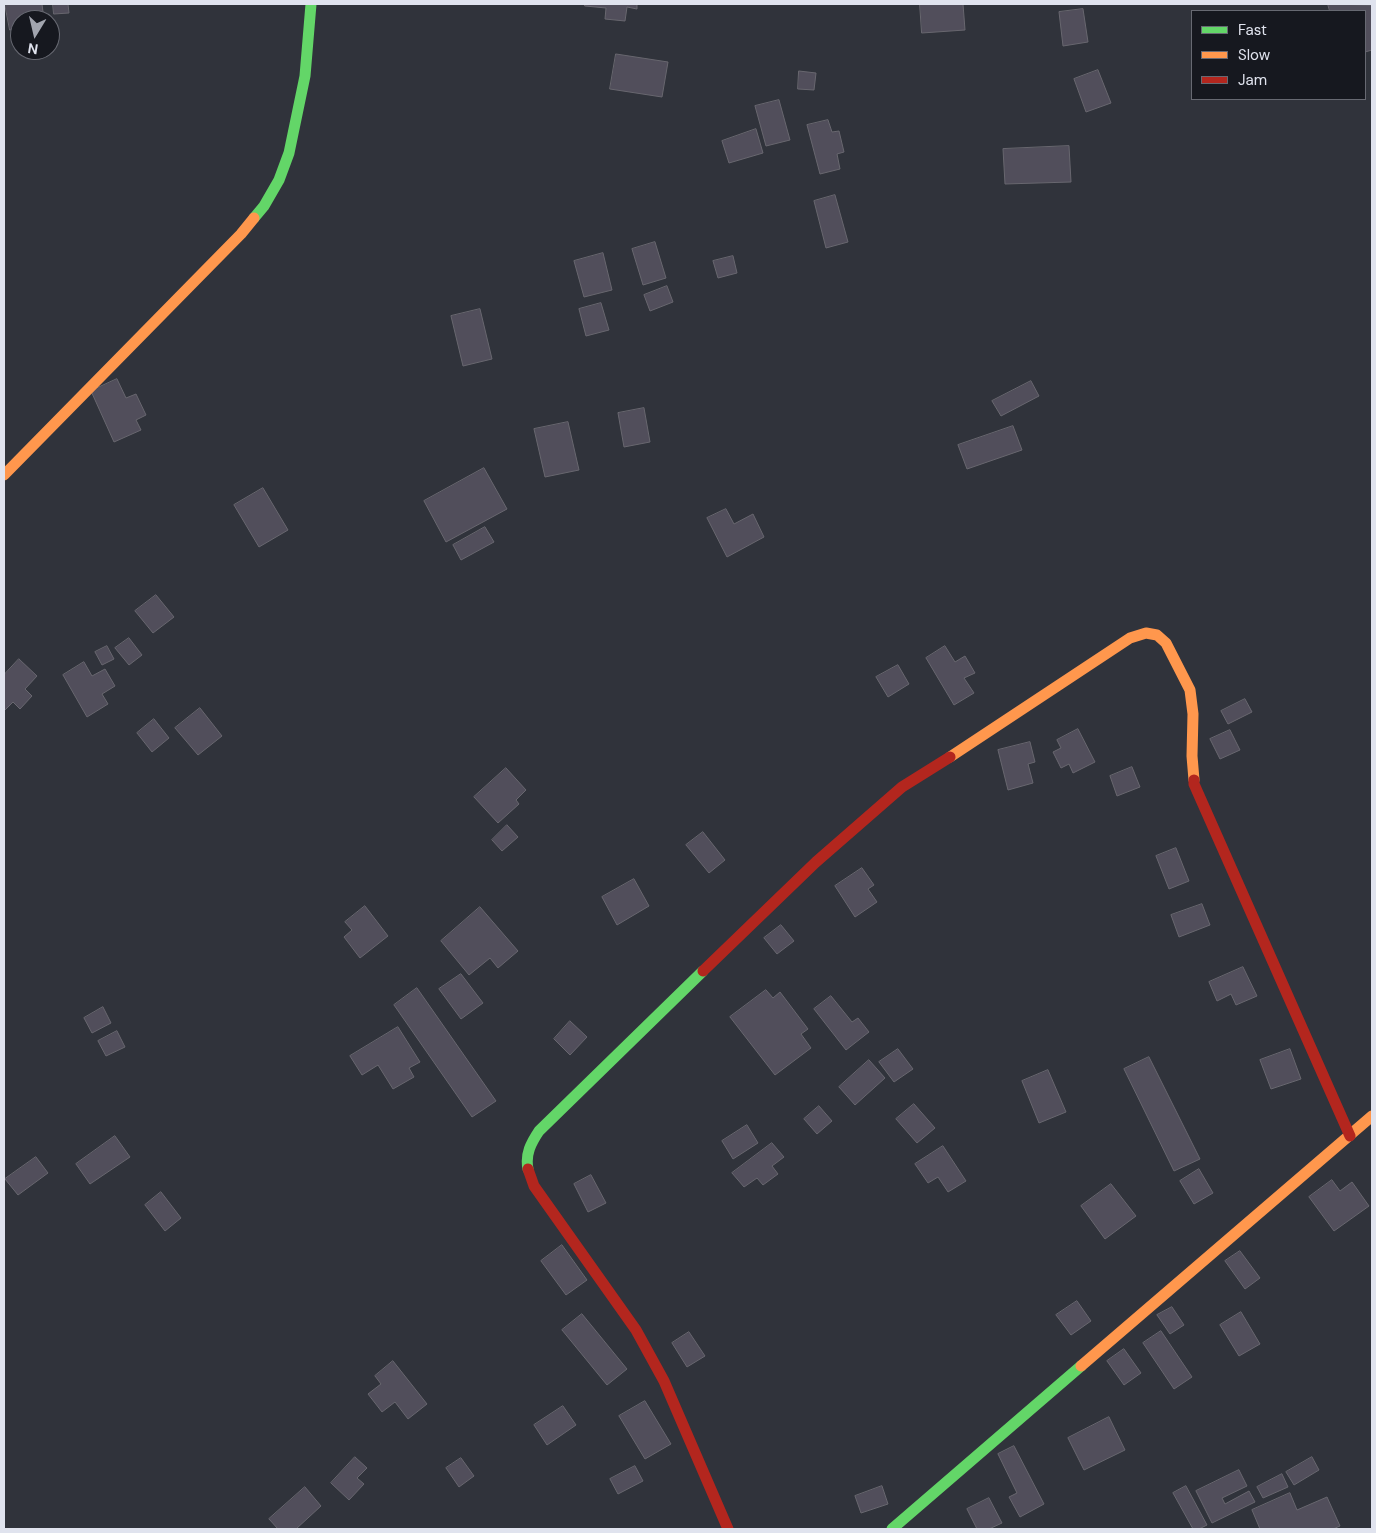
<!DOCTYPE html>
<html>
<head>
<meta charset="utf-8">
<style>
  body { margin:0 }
  #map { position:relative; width:1376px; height:1533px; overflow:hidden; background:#30333b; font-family:"DM Sans",sans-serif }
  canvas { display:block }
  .frame { position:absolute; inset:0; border:5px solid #e0e3ee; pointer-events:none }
  .legend { position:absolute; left:1191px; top:10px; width:175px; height:90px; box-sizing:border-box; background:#16181f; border:1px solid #676972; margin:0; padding:6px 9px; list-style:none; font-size:15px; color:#e0e3ee }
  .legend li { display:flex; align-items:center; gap:10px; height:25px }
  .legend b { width:25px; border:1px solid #676972 }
  .north { position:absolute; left:10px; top:10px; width:50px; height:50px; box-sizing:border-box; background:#16181f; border:1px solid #676972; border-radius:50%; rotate:189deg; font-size:14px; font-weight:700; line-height:20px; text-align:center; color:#e0e3ee }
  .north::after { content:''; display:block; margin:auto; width:18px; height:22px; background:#a2a5af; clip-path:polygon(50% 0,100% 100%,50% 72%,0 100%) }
</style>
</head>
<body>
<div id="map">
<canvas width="1376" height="1533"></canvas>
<div class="frame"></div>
<ul class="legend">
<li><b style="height:6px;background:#63d668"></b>Fast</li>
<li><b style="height:6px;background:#ff974d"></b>Slow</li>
<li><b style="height:6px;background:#b3261e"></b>Jam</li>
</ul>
<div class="north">N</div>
</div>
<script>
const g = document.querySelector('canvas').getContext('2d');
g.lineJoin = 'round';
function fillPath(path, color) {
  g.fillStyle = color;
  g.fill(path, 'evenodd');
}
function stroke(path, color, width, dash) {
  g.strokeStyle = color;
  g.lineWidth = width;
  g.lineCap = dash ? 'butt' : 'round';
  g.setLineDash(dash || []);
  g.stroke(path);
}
const building = new Path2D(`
  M5,4H42L44,20H20V28L10,30Z
  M53,4H68L69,13L54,14Z
  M585,4H637V9L627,7L625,21L605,19L606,8L585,6Z
  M920,4H963L965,30L922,33Z
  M1328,4L1372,5V50L1365,52V11H1330Z
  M1083,9L1088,42L1063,46L1059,12Z
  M616,54L668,62L662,97L610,89Z
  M1098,70L1111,103L1086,112L1074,79Z
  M799,71L816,73L814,90L798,89Z
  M779,100L790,140L766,146L755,106Z
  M828,120L832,132L839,131L844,152L837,154L840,169L820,174L807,125Z
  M756,129L763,153L729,163L722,141Z
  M1069,146L1071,182L1005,184L1003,149Z
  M835,195L848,242L826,248L814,201Z
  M655,242L666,278L643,285L632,249Z
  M603,253L612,290L584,297L574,261Z
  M733,256L737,273L718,278L713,261Z
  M667,286L673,302L650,311L644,295Z
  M601,303L609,330L586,336L579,309Z
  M480,309L492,359L463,366L451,316Z
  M117,379L126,398L136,394L146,415L136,420L141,430L114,442L91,391Z
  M1031,381L1039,396L1001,416L992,401Z
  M644,408L650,442L624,447L618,413Z
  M568,422L579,470L545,477L534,429Z
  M1013,426L1022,450L967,469L958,445Z
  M484,468L507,509L446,542L424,501Z
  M263,488L288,530L259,547L234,505Z
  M726,509L734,524L753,514L764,537L727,557L707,518Z
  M485,527L494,542L461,560L453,545Z
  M156,595L174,617L153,633L135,611Z
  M129,638L142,655L129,665L115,648Z
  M107,646L114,659L102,665L95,652Z
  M945,646L955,662L965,656L975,673L964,678L974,693L954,705L926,658Z
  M19,659L37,676L25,689L32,696L20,709L13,702L4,711V675Z
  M84,662L92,676L105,669L115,686L102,694L108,704L87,717L63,675Z
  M898,665L909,684L888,697L876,677Z
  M1245,699L1252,712L1228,724L1221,711Z
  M200,708L222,736L198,755L175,728Z
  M154,719L169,738L152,752L137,733Z
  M1078,729L1095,762L1073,773L1069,764L1061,768L1053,752L1061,748L1057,740Z
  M1230,730L1240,750L1220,759L1210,739Z
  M1030,742L1035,762L1028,764L1033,783L1008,790L998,750Z
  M1132,767L1140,787L1117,796L1110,776Z
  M506,768L526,790L516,800L519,804L498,823L474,797Z
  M507,825L518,837L502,851L492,840Z
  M703,832L725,860L709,873L686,845Z
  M1176,848L1189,881L1169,889L1156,856Z
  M862,868L874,885L868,889L877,902L855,917L835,886Z
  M634,879L649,906L617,925L602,897Z
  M1202,904L1210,925L1179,937L1171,915Z
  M365,906L388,936L360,958L344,937L352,930L345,922Z
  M480,907L518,951L498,968L490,958L469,975L441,941Z
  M781,925L794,941L777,954L764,938Z
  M1243,967L1257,996L1236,1005L1231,994L1217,1001L1209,982Z
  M461,974L483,1003L461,1019L439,989Z
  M417,988L496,1101L472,1117L394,1005Z
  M766,990L773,998L780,992L808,1029L801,1034L811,1048L775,1075L730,1017Z
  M831,996L852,1022L858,1018L869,1032L846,1050L814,1009Z
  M103,1007L111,1023L92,1033L84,1018Z
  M570,1021L587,1037L570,1055L554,1039Z
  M398,1027L420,1062L409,1068L414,1077L393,1089L378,1065L362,1075L350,1056Z
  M117,1031L125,1047L106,1056L98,1041Z
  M898,1049L913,1069L894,1082L879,1062Z
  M1290,1049L1301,1079L1271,1089L1260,1060Z
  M1149,1057L1200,1159L1174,1171L1124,1069Z
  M869,1060L885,1078L855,1105L839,1087Z
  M1048,1070L1066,1112L1039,1123L1022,1081Z
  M914,1104L935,1128L917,1143L896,1119Z
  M819,1106L832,1121L817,1134L804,1119Z
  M747,1125L758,1143L733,1159L722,1141Z
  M115,1136L130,1157L90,1184L76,1164Z
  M772,1143L784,1157L772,1166L778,1174L763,1185L757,1178L744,1187L732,1173Z
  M943,1146L966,1181L948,1192L938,1177L928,1183L915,1164Z
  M36,1157L48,1173L18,1195L5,1179Z
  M1199,1169L1213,1193L1194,1204L1180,1181Z
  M591,1175L606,1203L588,1212L574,1184Z
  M1332,1180L1340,1191L1352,1182L1369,1206L1334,1231L1309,1197Z
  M1111,1184L1136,1216L1105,1239L1081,1206Z
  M161,1192L181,1218L165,1231L145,1205Z
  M562,1245L587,1280L566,1295L541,1261Z
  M1240,1251L1260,1278L1245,1289L1225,1261Z
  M1077,1301L1091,1321L1071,1335L1056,1315Z
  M1172,1307L1184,1325L1170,1334L1157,1315Z
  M1241,1312L1260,1344L1239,1356L1220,1325Z
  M582,1314L627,1369L607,1385L562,1330Z
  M1161,1331L1192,1377L1174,1389L1143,1343Z
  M689,1332L705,1356L687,1367L672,1343Z
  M1124,1349L1141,1373L1124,1385L1107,1361Z
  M393,1361L427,1404L408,1419L395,1402L382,1412L368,1394L381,1384L375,1376Z
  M645,1401L671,1444L645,1459L619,1416Z
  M563,1406L576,1425L547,1445L534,1425Z
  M1109,1417L1125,1450L1084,1470L1068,1438Z
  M1014,1446L1044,1504L1020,1517L1009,1497L1017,1493L998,1454Z
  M355,1457L367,1468L357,1478L364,1484L349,1500L331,1483Z
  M1312,1457L1319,1470L1294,1485L1286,1472Z
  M461,1458L474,1476L459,1487L446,1468Z
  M635,1466L643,1481L618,1494L610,1479Z
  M1239,1470L1247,1486L1222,1498L1225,1504L1249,1491L1255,1502L1212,1523L1196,1491Z
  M1282,1474L1288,1487L1263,1498L1257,1487Z
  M882,1486L888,1504L861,1513L855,1496Z
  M1186,1486L1207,1525L1199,1529H1193L1173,1493Z
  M305,1487L321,1506L296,1529H278L269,1519Z
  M1290,1493L1297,1510L1327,1497L1340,1526L1333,1529H1260L1252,1510Z
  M989,1498L1002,1523L989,1529H977L967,1509Z`);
const fast = new Path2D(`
  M254,218L264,206L279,180L289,153L305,76L311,4
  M528,1169C525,1154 531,1143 539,1131L703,971
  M892,1529L1081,1366`);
const slow = new Path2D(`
  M4,475L241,234L254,218
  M950,757L1130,638L1146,633L1157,635L1166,643L1190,690L1193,714L1192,756L1194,780
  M1081,1366L1372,1116`);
const jam = new Path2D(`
  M1194,780V784L1350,1136
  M703,971L816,862L902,787L950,757
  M528,1169L534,1186L636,1330L664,1381L728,1529`);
fillPath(building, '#514e5b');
stroke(building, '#68676f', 1);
stroke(fast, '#63d668', 11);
stroke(slow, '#ff974d', 11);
stroke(jam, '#b3261e', 11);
</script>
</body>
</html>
